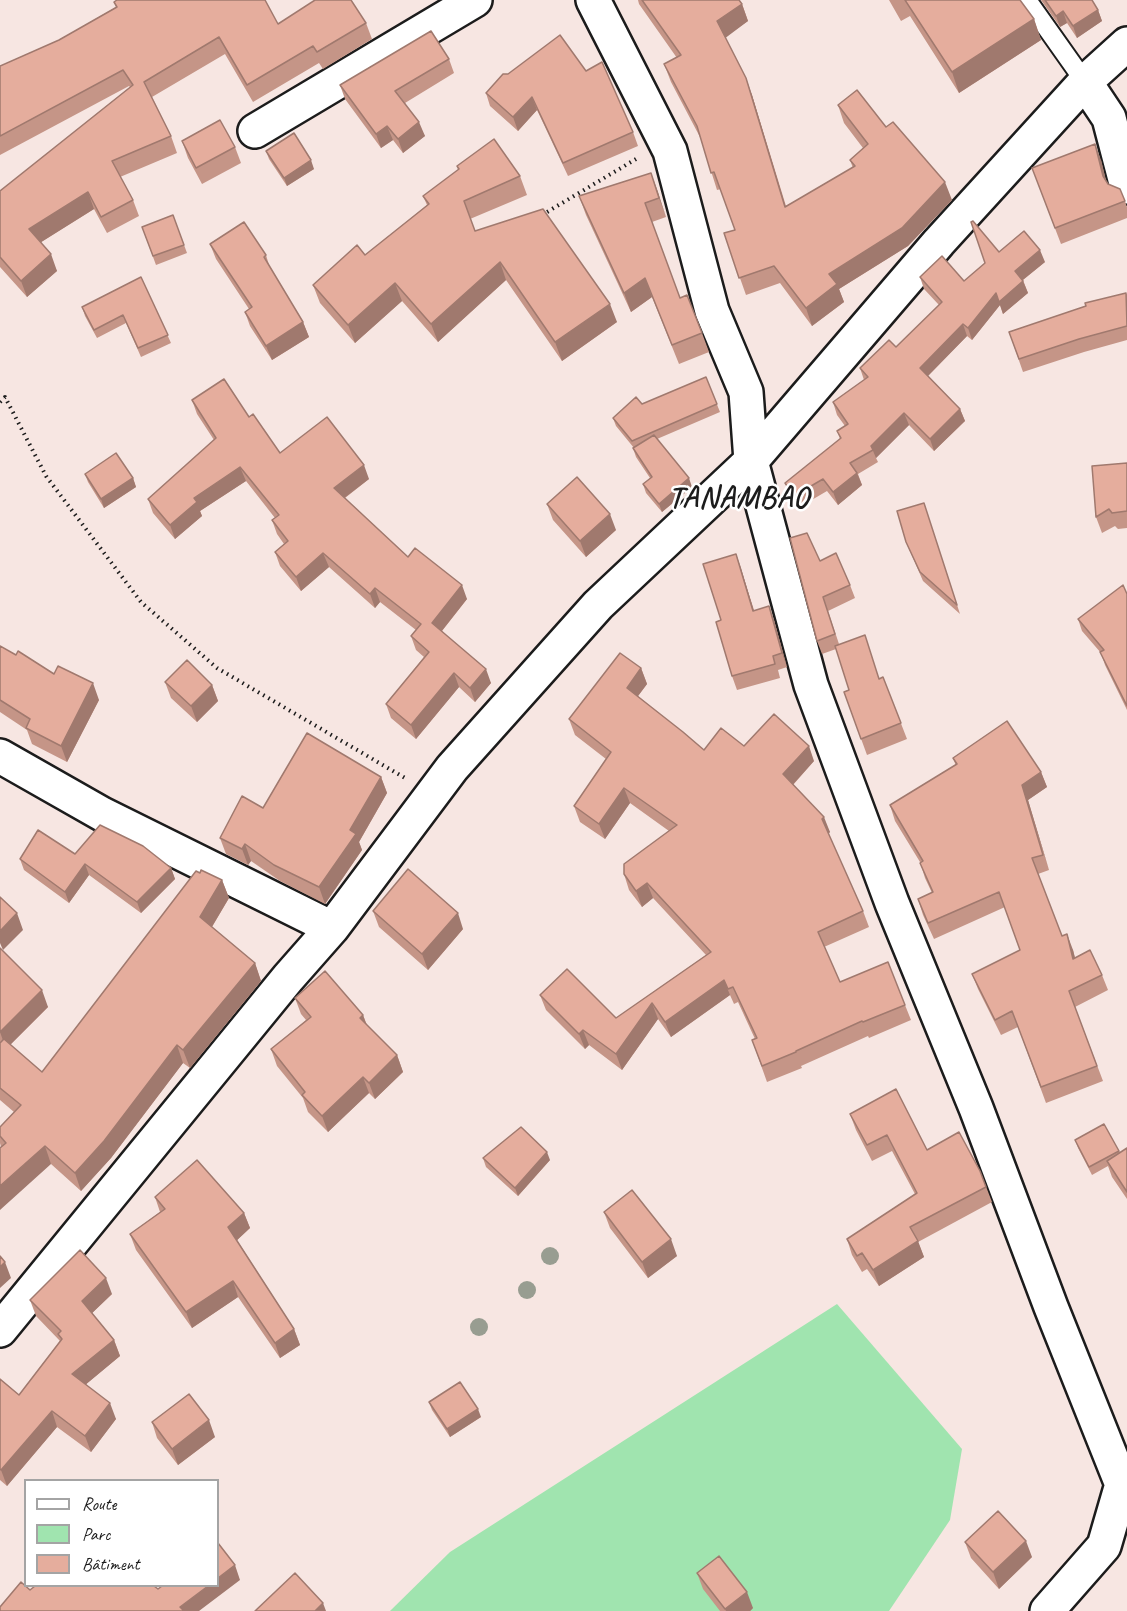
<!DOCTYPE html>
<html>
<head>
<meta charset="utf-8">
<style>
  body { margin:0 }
  #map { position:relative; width:1127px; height:1611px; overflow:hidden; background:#f7e6e2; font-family:Caveat,sans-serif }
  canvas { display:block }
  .legend { position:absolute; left:24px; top:1479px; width:195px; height:108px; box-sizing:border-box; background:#fff; border:2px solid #a4a4a4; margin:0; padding:8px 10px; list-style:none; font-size:18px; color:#1c1c1c }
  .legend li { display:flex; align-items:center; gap:12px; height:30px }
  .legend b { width:30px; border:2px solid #a4a4a4 }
</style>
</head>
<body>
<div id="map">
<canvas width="1127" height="1611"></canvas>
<ul class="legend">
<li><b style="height:8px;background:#fff"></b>Route</li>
<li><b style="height:16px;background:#a0e4af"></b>Parc</li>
<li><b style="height:16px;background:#e5ad9d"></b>Bâtiment</li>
</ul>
</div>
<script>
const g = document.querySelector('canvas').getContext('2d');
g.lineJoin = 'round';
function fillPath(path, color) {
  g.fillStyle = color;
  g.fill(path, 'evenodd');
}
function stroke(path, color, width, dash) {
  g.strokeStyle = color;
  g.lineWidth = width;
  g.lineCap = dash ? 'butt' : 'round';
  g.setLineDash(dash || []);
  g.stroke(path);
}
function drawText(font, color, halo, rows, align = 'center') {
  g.font = font + ' Caveat,sans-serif';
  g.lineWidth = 5;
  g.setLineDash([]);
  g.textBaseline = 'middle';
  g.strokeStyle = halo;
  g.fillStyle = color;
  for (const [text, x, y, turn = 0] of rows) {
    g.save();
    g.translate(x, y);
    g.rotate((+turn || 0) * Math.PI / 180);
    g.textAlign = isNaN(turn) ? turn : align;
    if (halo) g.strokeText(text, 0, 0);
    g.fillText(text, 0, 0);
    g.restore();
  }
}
const green = new Path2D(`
  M837,1304L962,1449L950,1520L889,1611H390L450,1552Z`);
const path = new Path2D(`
  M542,215L636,159
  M0,402L5,397L46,476L141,602L217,668L405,778`);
const lane = new Path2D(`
  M1027,0L1085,82`);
const street = new Path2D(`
  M593,0L670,151L712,311L746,392L751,461L811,685L892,903L976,1108L1051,1307L1127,1497
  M1085,82L1109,118L1127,187
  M255,131L475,0
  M0,756L102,814L332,928
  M0,1330L288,978L332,928L452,768L598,605L751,461L939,242L1085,82L1127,44
  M1047,1611L1104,1546L1122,1484L1127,1475`);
const trees = [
  [550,1256],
  [527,1290],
  [479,1327]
];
const wall = new Path2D(`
  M638,0H739L742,4L748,21L725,37L752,95L786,206L853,168L850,160L863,148L844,123L838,105L886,127L952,200L908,246L839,289L844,302L812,326L780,283L746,295L724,233L735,230L721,189L717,190L701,139L671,82L664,64L677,58L639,4Z
  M889,0H1020L1034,19L1041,40L959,93L910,16L901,21Z
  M1041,0H1092L1098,10L1102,21L1077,38L1067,23L1060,27Z
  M114,2L278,24L366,23L372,39L323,69L319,63L253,102L225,54L152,97L171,136L177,153L120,177L133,200L139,216L107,233L94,209L41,242L57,271L27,297L0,267V191L130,87L129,86L0,155V66L59,40L116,7Z
  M449,59L454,73L405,103L425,136L403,153L393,140L381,148L345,99L340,85Z
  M586,71L633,132L638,146L568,176L537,110L518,131L490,106L486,93Z
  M182,141L235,147L241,163L202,184L188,158Z
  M266,151L314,169L287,186L269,159Z
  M1101,160L1106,181L1108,184L1125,201L1127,207V218L1061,244L1038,184Z
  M457,166L520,176L527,195L470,219L475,231L617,322L562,361L506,280L438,342L402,301L355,343L320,303L313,285L365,255L427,205L423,196L458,170Z
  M651,173L666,217L652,222L680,298L702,333L709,352L679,364L652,297L631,312L586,215L579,196Z
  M173,215L187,253L156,265L142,227Z
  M210,244L266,255L269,265L303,322L309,337L272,360L250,326L245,312L249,309L216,259Z
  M999,252L1045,262L1023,280L1028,293L1003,314L1000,305L972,340L967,336L928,376L960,409L965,421L934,451L909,425L876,458L878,462L858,474L862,485L838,505L827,491L798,508L790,495L785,483L840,439L837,431L845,426L837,415L833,402L864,380L860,368L896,347L939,305L924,289L920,277L964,281Z
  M141,277L171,343L141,357L126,323L97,338L85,316L82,307Z
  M1127,294V340L1084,352L1023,372L1009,332L1086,306Z
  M706,377L720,412L657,439L692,487L662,512L646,493L643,484L650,478L636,457L633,448H634L616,426L613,418Z
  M192,400L249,417L280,453L369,479L345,498L408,557L467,599L442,631L491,683L475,702L459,687L416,739L391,718L386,704L424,657L416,650L411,636L416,630L380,602L375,608L329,567L301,591L280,566L275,552L284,544L277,534L272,520L275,518L246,481L200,511L202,516L175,539L153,513L148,499L214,440L197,414Z
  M1127,463V528L1118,529L1115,526L1102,533L1096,517Z
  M85,474L133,478L136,487L104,508L88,482Z
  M924,503L960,614L923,581L906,542Z
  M547,504L616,530L586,557L553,520Z
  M736,554L754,610L774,620L787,667L778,670L780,678L737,690L732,676L721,620Z
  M820,561L850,585L855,598L828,611L839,644L879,679L883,677L907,739L867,755L844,692L849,690L836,649L822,654L817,641Z
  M1127,594V710L1105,665L1101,653L1082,631L1078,619Z
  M0,646L16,655L54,674L99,700L67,762L32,744L27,730L0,712Z
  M641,668L647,684L638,696L704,750L744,746L814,761L793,785L830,832L828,834L863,911L869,927L824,947L840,982L905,1005L911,1020L869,1038L868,1036L801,1066L802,1068L767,1082L752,1040L755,1039L738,1002L734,1004L730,995L671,1037L658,1019L622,1070L589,1045L585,1049L546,1010L540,995L616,1018L706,955L653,898L642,907L629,890L624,874L669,831L630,803L605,839L580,822L574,806L606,759L575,735L569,719Z
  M165,682L212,685L218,701L197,722L171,698Z
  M953,758L1041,772L1047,787L1028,800L1049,870L1038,874L1062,936L1073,950L1075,958L1102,975L1108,990L1075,1007L1103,1081L1046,1103L1018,1027L1001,1035L978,989L972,974L1020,950L1005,907L934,939L923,915L918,899L932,893L925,878L920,862L895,821L890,805L956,766Z
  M381,777L387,793L359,842L362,850L325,904L280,881L251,861L248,865L226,854L220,838L263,808Z
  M75,854L171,868L175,879L141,913L89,875L69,903L24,870L20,859Z
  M200,873L222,880L229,898L212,927L255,963L261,981L190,1068L183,1063L111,1158L81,1191L51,1164L1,1147L0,1143V1127L14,1112L0,1100V948L48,1007L10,1045L42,1072Z
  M373,911L463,929L428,970L379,927Z
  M295,998L363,1015L367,1025L397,1055L403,1072L375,1099L369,1093L328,1132L308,1112L303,1098L277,1066L271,1049L306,1020L301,1014Z
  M850,1114L927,1150L980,1171L992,1202L918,1242L924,1257L879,1286L867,1269L862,1272L852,1255L847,1239L915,1194L892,1151L872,1161L856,1130Z
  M1075,1140L1119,1151L1120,1153L1127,1148V1199L1112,1177L1108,1166L1092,1175L1078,1148Z
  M483,1158L550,1160L518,1196L486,1167Z
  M155,1197L244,1213L250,1228L237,1240L294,1329L300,1345L280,1358L238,1297L192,1328L136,1250L130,1234L160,1212Z
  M604,1212L677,1256L648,1278L610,1228Z
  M112,1294L92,1313L114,1340L120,1356L86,1384L116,1419L91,1452L57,1427L7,1486L0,1480V1379L19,1395L60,1341L36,1316L30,1300Z
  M429,1402L481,1417L450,1437L432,1410Z
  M152,1422L215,1437L178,1465L157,1438Z
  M965,1542L1032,1557L999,1589L971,1558Z
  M697,1573L753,1608L750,1611H720L703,1589Z`);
const shadedWall = new Path2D(`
  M742,4L748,21L724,39L717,21Z
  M1098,10L1102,21L1077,38L1073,26Z
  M1063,11L1067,23L1060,27L1056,16Z
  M1034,19L1041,40L959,93L952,72Z
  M746,78L752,95L791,225L785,207Z
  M532,97L537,110L518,131L513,117Z
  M419,122L425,136L403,153L398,139Z
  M387,126L393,140L381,148L376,134Z
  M1095,144L1101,160L1109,192L1103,176Z
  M311,160L314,169L287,186L284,178Z
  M651,173L658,192L666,217L659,198Z
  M945,182L952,200L908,246L839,289L844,302L812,326L806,308L829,274Z
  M88,192L94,209L35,246L29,229Z
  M1040,250L1045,262L1019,283L1015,271Z
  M51,254L57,271L27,297L21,281Z
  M500,262L506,280L438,342L431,324Z
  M645,278L652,297L631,312L624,293Z
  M1023,281L1028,293L1003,314L1000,305L972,340L968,328L996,293Z
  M395,283L402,301L355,343L348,325Z
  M610,304L617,322L562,361L555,342Z
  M303,322L309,337L272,360L266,346Z
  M963,324L967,336L924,380L920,368Z
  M960,409L965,421L934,451L930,439Z
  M904,413L909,425L876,458L871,446Z
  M364,465L369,479L339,502L334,488Z
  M240,467L246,481L200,511L202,516L175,539L170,525L194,498Z
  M857,473L862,485L838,505L833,492Z
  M133,478L136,487L104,508L101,499Z
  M689,478L692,487L662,512L659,504Z
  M610,514L616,530L586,557L580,541Z
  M323,553L329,567L301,591L296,577Z
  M736,554L741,568L758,625L753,611Z
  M462,585L467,599L437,637L432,623Z
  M375,588L380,602L375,608L370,594Z
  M769,606L774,620L787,667L782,653Z
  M641,668L647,684L632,704L627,688Z
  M486,669L491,683L475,702L470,688Z
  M454,673L459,687L416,739L411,725Z
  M93,683L99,700L67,762L61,746Z
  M212,685L218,701L197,722L191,706Z
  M809,746L814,761L788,790L783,774Z
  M1041,772L1047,787L1028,800L1049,870L1022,785Z
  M381,777L387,793L359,842L362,850L325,904L319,887L350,830Z
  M624,788L630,803L605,839L599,824Z
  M824,817L830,832L827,835L822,819Z
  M245,844L251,861L248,865L242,849Z
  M85,864L89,875L69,903L65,892Z
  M171,868L175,879L141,913L137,902Z
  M222,880L229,898L207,935L200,917Z
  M647,883L653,898L642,907L636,891Z
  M17,913L23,930L3,950L0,943V931Z
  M458,913L463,929L428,970L422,954Z
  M1067,934L1073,950L1079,974L1073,959Z
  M255,963L261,981L190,1068L183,1050Z
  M724,980L730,995L671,1037L665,1022Z
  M42,990L48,1007L6,1049L0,1032Z
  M652,1003L658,1019L622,1070L616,1054Z
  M363,1015L369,1032L360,1018Z
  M583,1030L589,1045L585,1049L579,1034Z
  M177,1045L183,1063L111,1158L81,1191L75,1173Z
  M397,1055L403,1072L375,1099L369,1083Z
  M363,1077L369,1093L328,1132L322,1116Z
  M45,1146L51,1164L0,1210V1186Z
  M547,1152L550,1160L518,1196L515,1188Z
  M244,1213L250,1228L234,1243L228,1227Z
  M671,1239L677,1256L648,1278L642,1262Z
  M918,1241L924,1257L879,1286L873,1270Z
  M5,1262L11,1278L0,1288V1267Z
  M106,1278L112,1294L88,1317L82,1301Z
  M233,1281L238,1297L192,1328L186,1312Z
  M294,1329L300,1345L280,1358L275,1343Z
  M114,1340L120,1356L78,1391L72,1374Z
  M110,1403L116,1419L91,1452L85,1436Z
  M478,1409L481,1417L450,1437L447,1429Z
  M52,1411L57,1427L7,1486L1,1470Z
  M209,1420L215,1437L178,1465L172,1449Z
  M1026,1541L1032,1557L999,1589L993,1572Z
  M235,1565L240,1580L199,1611H181L180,1607L208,1586H218V1578Z
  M747,1592L753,1608L750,1611H726L725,1609Z
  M323,1603L326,1611H315Z`);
const building = new Path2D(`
  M117,0H265L278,24L315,0H351L366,23L317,52L313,46L247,85L219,37L144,82L171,136L112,161L133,200L101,217L88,192L29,229L51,254L21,281L0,257V191L133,85L123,70L0,136V66L59,40L117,7L114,2Z
  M642,0H739L742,4L717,21L746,78L785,207L855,166L850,160L868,144L838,105L857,90L886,127L893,122L945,182L902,228L829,274L837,284L806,308L774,266L739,278L724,233L735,230L714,172L711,173L697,126L664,64L681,55Z
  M905,0H1020L1034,19L952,72Z
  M1045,0H1092L1098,10L1073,26L1063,11L1056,16Z
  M431,31L449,59L395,91L419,122L398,139L387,126L376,134L340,85Z
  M560,35L586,71L602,62L633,132L563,163L532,97L513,117L486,93L503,74H508Z
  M220,120L235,147L196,168L182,141Z
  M294,133L311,160L284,178L266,151Z
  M494,139L520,176L464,201L475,231L543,209L610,304L555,342L500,262L431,324L395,283L348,325L313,285L357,245L365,255L429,204L423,196L459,169L457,166Z
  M1095,144L1103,176L1108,184L1120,189L1125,201L1055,228L1032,168Z
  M651,173L659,198L645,203L680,298L687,295L702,333L672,345L645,278L624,293L579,196Z
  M173,215L184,245L153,256L142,227Z
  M973,221L999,252L1024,231L1040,250L1015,271L1023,281L999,302L996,293L968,328L963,324L920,368L960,409L930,439L904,413L871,446L873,450L850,463L857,473L833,492L823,479L794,496L785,483L841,438L837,431L848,424L833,402L868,377L860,368L889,340L896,347L942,302L920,277L942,256L964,281L985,263L971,222Z
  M244,222L266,255L264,257L303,322L266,346L245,312L252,307L210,244Z
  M141,277L168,335L138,348L123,315L94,330L82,307Z
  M1126,293L1127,326L1079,339L1019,359L1009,332L1086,306L1085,303Z
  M706,377L717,404L632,441L613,418L636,397L642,404Z
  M224,379L249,417L253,414L280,453L327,417L364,465L334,488L408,557L415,548L462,585L432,623L486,669L470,688L454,673L411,725L386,704L429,652L411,636L421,624L375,588L370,594L323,553L296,577L275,552L288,541L272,520L279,515L240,467L194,498L197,502L170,525L148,499L216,438L192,400Z
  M654,435L689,478L659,504L643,484L652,477L633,448Z
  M116,453L133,478L101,499L85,474Z
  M1127,463V511L1112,513L1109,509L1096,517L1092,466Z
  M577,477L610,514L580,541L547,504Z
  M924,503L957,605L920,572L906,542L897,511Z
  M807,533L820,561L836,553L850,585L823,597L835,634L817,641L790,538Z
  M736,554L753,611L769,606L782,653L773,656L775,664L732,676L716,622L721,620L703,564Z
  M1123,585L1127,594V706L1100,652L1104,650L1078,619Z
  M865,635L879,679L883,677L901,723L861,739L844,692L849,690L835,646Z
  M0,646L16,655L18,651L54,674L58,666L93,683L61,746L26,728L30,719L0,700Z
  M620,653L641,668L627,688L683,732L704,750L721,728L744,746L774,714L809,746L783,774L824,817L822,819L863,911L818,932L840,982L888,962L905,1005L863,1022L862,1021L796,1051V1052L762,1066L752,1040L757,1038L733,987L728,989L724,980L665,1022L652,1003L616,1054L583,1030L579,1034L540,995L567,969L616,1018L711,952L647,883L636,891L624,874V864L677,825L624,788L599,824L574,806L611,752L569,719Z
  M187,660L212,685L191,706L165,682Z
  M1007,721L1041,772L1022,785L1043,855L1032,858L1062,936L1067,934L1073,959L1090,950L1102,975L1069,991L1097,1066L1041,1087L1012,1011L995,1020L972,974L1020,950L999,892L928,923L918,899L933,892L920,863L923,861L890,805L957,764L953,758Z
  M307,733L381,777L350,830L356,834L319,887L274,865L245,844L242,849L220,838L242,796L263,808Z
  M100,825L143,846L171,868L137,902L85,864L65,892L20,859L38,830L75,854Z
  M408,869L458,913L422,954L373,911Z
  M201,870L222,880L200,917L255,963L183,1050L177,1045L104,1141L75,1173L45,1146L0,1186V1148L6,1143L0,1136V1127L21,1105L0,1088V1043L4,1039L42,1072L196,871L200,873Z
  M0,897L17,913L0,931Z
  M0,948L42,990L0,1032Z
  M325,971L363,1015L360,1018L397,1055L369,1083L363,1077L322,1116L302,1095L305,1092L271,1049L311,1017L295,998Z
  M896,1089L927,1150L959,1132L980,1171L986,1187L910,1227L918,1241L873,1270L862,1253L857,1256L847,1239L917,1193L887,1135L867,1145L850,1114Z
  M1104,1124L1119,1151L1089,1167L1075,1140Z
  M521,1127L547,1152L515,1188L483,1158Z
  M1127,1148V1192L1107,1161Z
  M197,1160L244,1213L228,1227L294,1329L275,1343L233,1281L186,1312L130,1234L165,1209L155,1197Z
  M632,1190L671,1239L642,1262L604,1212Z
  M80,1250L106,1278L82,1301L114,1340L72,1374L110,1403L85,1436L52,1411L1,1470L0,1469V1379L19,1395L62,1339L58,1334L61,1331L30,1300Z
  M0,1256L5,1262L0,1267Z
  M460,1382L478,1409L447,1429L429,1402Z
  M189,1394L209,1420L172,1449L152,1422Z
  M998,1511L1026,1541L993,1572L965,1542Z
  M218,1543L235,1565L218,1578Z
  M719,1556L747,1592L725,1609L697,1573Z
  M295,1573L323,1603L315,1611H255Z
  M21,1582L30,1590L35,1586H154L158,1589L162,1586H208L180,1607L184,1611H0V1607Z`);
const districtNames = [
  ["TANAMBAO",739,499]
];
fillPath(green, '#a0e4af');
stroke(lane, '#1c1c1c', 22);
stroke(street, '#1c1c1c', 38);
stroke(path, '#1c1c1c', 4, [1.5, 4.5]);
stroke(lane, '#fff', 18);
stroke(street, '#fff', 33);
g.fillStyle = '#989d91';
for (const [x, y] of trees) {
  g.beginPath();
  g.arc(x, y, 9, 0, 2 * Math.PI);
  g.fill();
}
fillPath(wall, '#c59587');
fillPath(shadedWall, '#a0796e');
fillPath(building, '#e5ad9d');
stroke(building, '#a0796e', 1.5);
g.letterSpacing = '1.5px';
drawText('bold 30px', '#1c1c1c', '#fff', districtNames);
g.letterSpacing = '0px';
</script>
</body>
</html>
